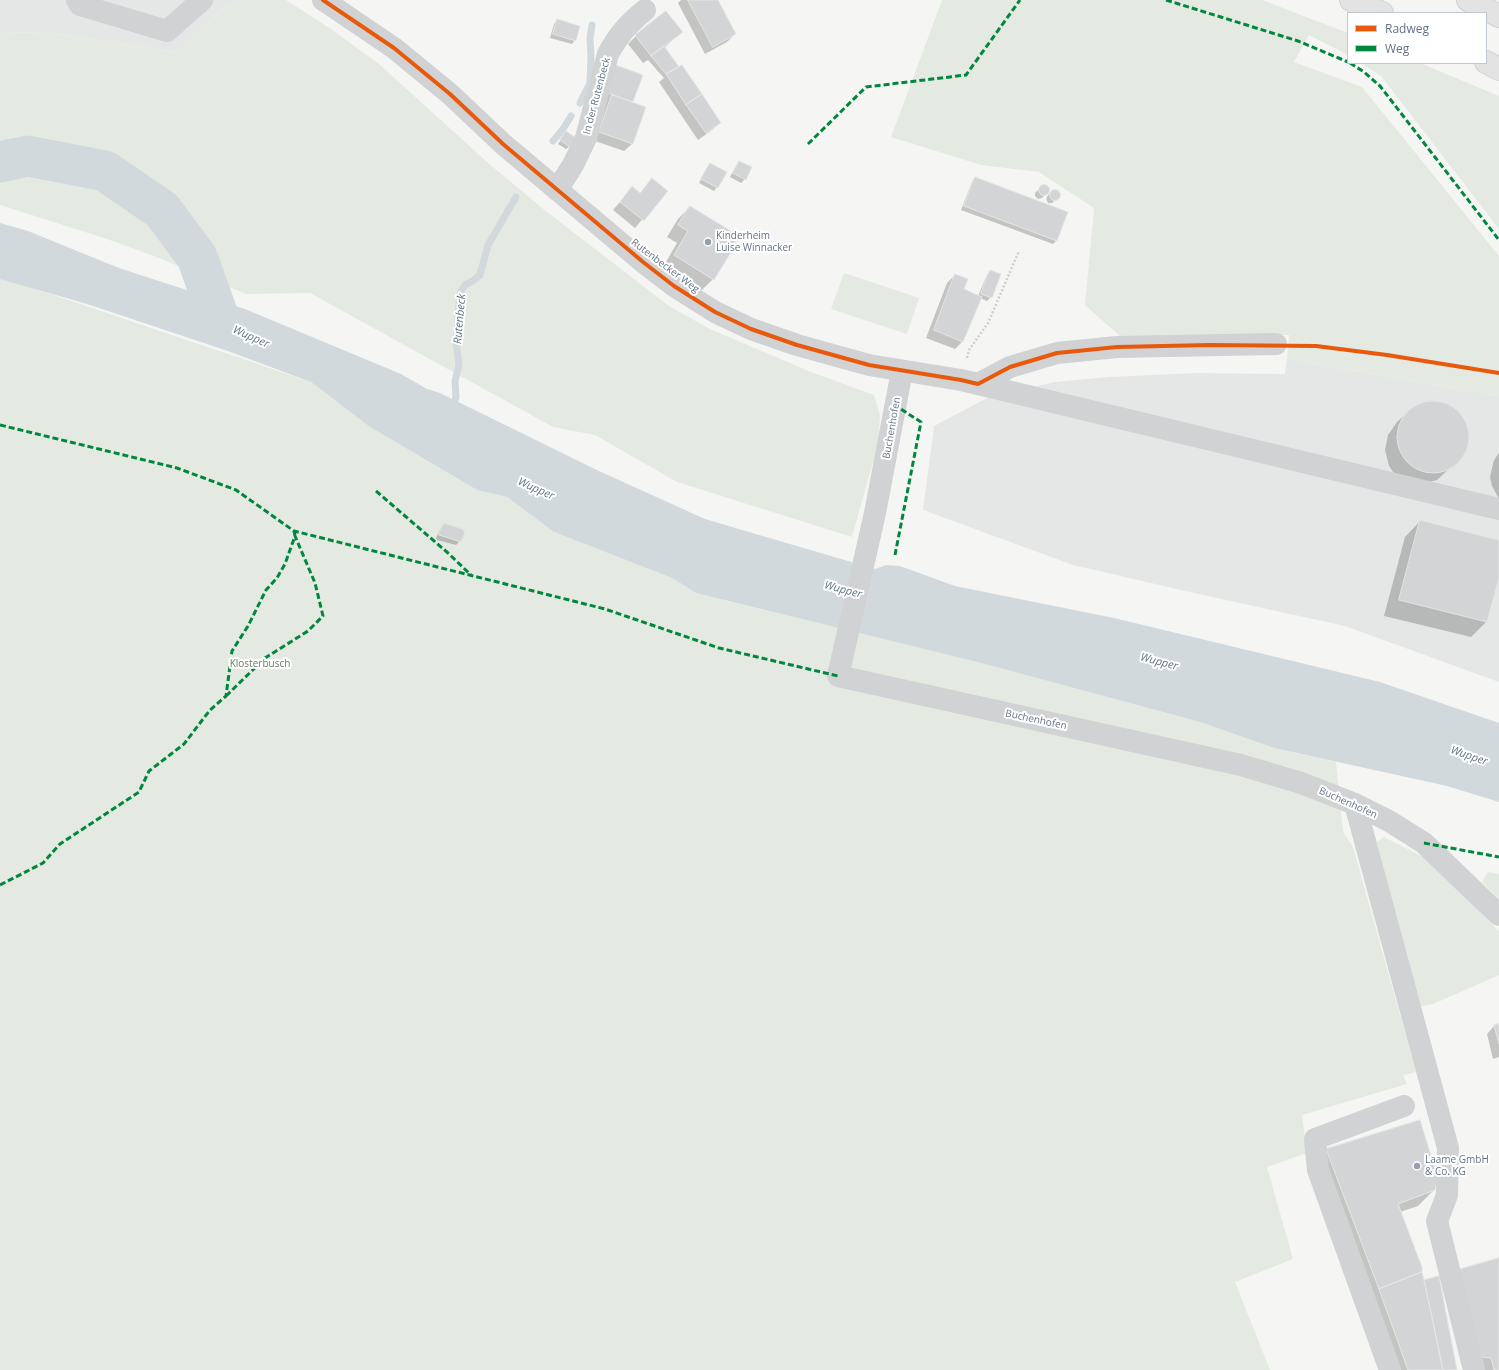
<!DOCTYPE html>
<html>
<head>
<meta charset="utf-8">
<style>
  body { margin:0 }
  #map { position:relative; width:1499px; height:1370px; overflow:hidden; background:#f5f6f4; font-family:"Open Sans",sans-serif }
  canvas { display:block }
  .legend { position:absolute; left:1347px; top:12px; width:140px; height:52px; box-sizing:border-box; background:#fff; border:1px solid #c1c7cf; margin:0; padding:5px 7px; list-style:none; font-size:12px; color:#637387 }
  .legend li { display:flex; align-items:center; gap:8px; height:20px }
  .legend b { width:20px; border:1px solid #c1c7cf }
</style>
</head>
<body>
<div id="map">
<canvas width="1499" height="1370"></canvas>
<ul class="legend">
<li><b style="height:5px;background:#e8590c"></b>Radweg</li>
<li><b style="height:5px;background:#00873e"></b>Weg</li>
</ul>
</div>
<script>
const g = document.querySelector('canvas').getContext('2d');
g.lineJoin = 'round';
function fillPath(path, color) {
  g.fillStyle = color;
  g.fill(path, 'evenodd');
}
function stroke(path, color, width, dash) {
  g.strokeStyle = color;
  g.lineWidth = width;
  g.lineCap = dash ? 'butt' : 'round';
  g.setLineDash(dash || []);
  g.stroke(path);
}
function drawText(font, color, halo, rows, align = 'center') {
  g.font = font + ' "Open Sans",sans-serif';
  g.lineWidth = 4;
  g.setLineDash([]);
  g.textBaseline = 'middle';
  g.strokeStyle = halo;
  g.fillStyle = color;
  for (const [text, x, y, turn = 0] of rows) {
    g.save();
    g.translate(x, y);
    g.rotate((+turn || 0) * Math.PI / 180);
    g.textAlign = isNaN(turn) ? turn : align;
    if (halo) g.strokeText(text, 0, 0);
    g.fillText(text, 0, 0);
    g.restore();
  }
}
const built = new Path2D(`
  M0,0H233L176,52L46,32L0,33Z
  M1287,359L1499,396V682L1345,626L1194,593L1073,565L923,510L934,426L991,396L1055,382L1108,377L1197,373L1285,374Z`);
const green = new Path2D(`
  M233,0H286L331,29L379,64L487,162L547,212L669,306L710,329L811,372L874,395L880,416L878,444L852,537L677,482L595,435L553,427L310,293L246,294L154,256L107,239L0,205V33L46,32L176,52Z
  M942,0H1262L1348,33V55L1309,35L1294,62L1362,87L1499,256V396L1287,359L1289,335L1120,336L1085,305L1094,208L1039,172L981,165L891,137Z
  M1361,63H1420L1499,96V229L1381,76Z
  M844,273L919,298L907,334L831,309Z
  M0,277L311,382L370,427L477,490L507,497L554,532L672,578L696,593L981,663L1200,722L1274,748L1336,762L1343,832L1353,847L1416,1072L1403,1075L1407,1084L1302,1115L1307,1153L1267,1167L1293,1259L1235,1282L1270,1370H0Z
  M1384,837L1433,862L1499,932V975L1433,1004L1418,1007L1377,842Z
  M1488,872L1499,874V899L1482,882Z`);
const water = new Path2D(`
  M0,223L28,231L119,268L245,309L401,374L427,389L440,393L599,471L705,519L875,569L886,565L900,566L955,586L1114,618L1380,682L1499,723V802L1447,786L1274,748L1200,722L981,663L696,593L672,578L554,532L507,497L477,490L370,427L311,382L225,350L87,304L0,279Z`);
const shadow = new Path2D(`
  M681,0H717L735,34L727,42L705,54L678,3Z
  M666,13L681,32L664,48L719,123L712,130L698,140L659,82L664,78L648,60L643,63L628,44L636,36Z
  M557,20L575,40L572,44L550,38L554,24Z
  M608,74L632,101L631,103L645,108L632,144L624,151L592,140L605,104L607,102L599,99Z
  M566,132L570,146L566,149L558,144Z
  M740,162L745,179L741,183L730,177L736,166Z
  M711,164L717,187L714,191L699,183L707,168Z
  M975,178L1067,212L1056,241L1053,244L961,210L972,182Z
  M652,180L666,191L635,228L613,210L632,188L639,194Z
  M1042,186H1046L1048,189L1046,194L1042,198L1038,199L1035,196V193Z
  M1054,190H1057L1060,193L1059,197L1052,203H1048L1046,199L1048,195Z
  M690,207L713,279L701,291L663,267L677,243L667,237L678,219Z
  M990,271L991,297L987,301L980,298L962,342L955,349L926,338L947,283L955,275L962,290L978,296L987,275Z
  M1439,402L1454,408L1464,420L1467,428V443L1461,458L1437,480L1421,484L1406,482L1393,472L1389,466L1385,450L1388,435L1397,422L1410,410L1424,403Z
  M1499,453V499L1492,486L1490,477L1494,460Z
  M1420,521L1499,541V574L1486,622L1471,637L1384,616L1405,537Z
  M444,525L463,532L459,542L456,545L437,540L436,538L441,528Z
  M1499,1025V1057L1493,1059L1487,1034L1494,1026Z
  M1327,1150L1434,1190L1418,1206L1400,1212L1456,1370H1392L1311,1166Z
  M1499,1259V1370H1466L1442,1286L1458,1270Z`);
const stream = new Path2D(`
  M580,103L590,83L591,57L590,38L592,25
  M553,141L563,129L571,116
  M452,409L456,397L455,381L459,365L456,342L460,293L465,285L474,280L480,275L488,245L516,197`);
const river = new Path2D(`
  M0,162L28,156L105,171L162,210L197,257L221,324`);
const building = new Path2D(`
  M688,0H718L736,34L713,47Z
  M666,11L683,32L651,56L635,35Z
  M557,19L580,26L576,41L553,34Z
  M664,46L679,67L666,74L651,56Z
  M616,65L643,75L633,102L606,92Z
  M682,65L702,94L686,105L666,74Z
  M702,94L721,123L706,133L686,105Z
  M612,95L646,107L633,144L599,132Z
  M566,131L576,138L570,147L560,140Z
  M739,161L752,167L746,180L733,173Z
  M710,163L727,172L718,188L701,179Z
  M975,177L1068,212L1057,241L964,206Z
  M652,178L668,191L644,221L620,202L632,186L640,193Z
  M1038.5 190a5.5 5.5 0 1 1 11 0a5.5 5.5 0 1 1-11 0Z
  M1049.5 195a5.5 5.5 0 1 1 11 0a5.5 5.5 0 1 1-11 0Z
  M690,206L739,236L731,248L733,249L714,280L674,255L688,231L678,225Z
  M990,270L1001,274L992,298L981,294Z
  M955,274L968,279L964,289L982,297L963,342L934,330Z
  M1397 437a36 36 0 1 1 72 0a36 36 0 1 1-72 0Z
  M1420,520L1499,540V578L1487,622L1399,600Z
  M444,523L463,529L465,533L461,542L439,535Z
  M1499,1024V1044L1494,1025Z
  M1420,1120L1438,1178L1435,1190L1398,1204L1422,1267V1272L1379,1289L1326,1149Z
  M1499,1258V1370H1494L1491,1358L1482,1357L1457,1270Z
  M1422,1272L1424,1280L1443,1370H1408L1379,1289Z
  M1439,1276L1457,1370H1443L1424,1280Z`);
const path = new Path2D(`
  M967,358L969,350L988,323L1019,251`);
const minor = new Path2D(`
  M77,0L80,5L167,31L202,0
  M323,0L394,48L450,94L503,144L643,262L674,286L715,312L751,329L797,345L869,365L961,380L978,384L1010,367L1057,353L1117,347L1276,344
  M557,190L573,165L586,138L608,54C619,34 628,24 645,10
  M902,371L875,513L838,676L1241,765L1301,783L1355,804L1389,821L1424,843L1499,915
  M978,384L1499,509
  M1355,804L1448,1148L1447,1195L1437,1221L1474,1370
  M1390,1370L1318,1170L1315,1139L1404,1106`);
const highway = new Path2D(`
  M1351,0L1382,13
  M1468,0L1499,16
  M1486,62L1499,69`);
const quiet = new Path2D(`
  M1166,0L1298,41L1348,62
  M1350,63L1364,72L1380,86L1499,240
  M808,144L866,87L966,75L1020,0
  M0,425L177,468L236,490L294,531L605,609L719,648L838,676
  M376,491L448,553L472,576
  M895,555L921,422L896,406
  M226,696L265,658L308,631L323,616L315,583L295,536
  M1424,843L1499,857
  M0,885L43,863L60,844L139,792L149,771L184,744L210,710L226,696L232,651L248,626L266,590L277,578L285,564L295,536L294,531`);
const cycleway = new Path2D(`
  M323,0L394,48L450,94L503,144L643,262L674,286L715,312L751,329L797,345L869,365L961,380L978,384L1010,367L1057,353L1117,347L1210,345L1316,346L1387,355L1499,373`);
const markers = [
  [708,242,4,"#96a1ad"],
  [1417,1166,4,"#96a1ad"]
];
const streetNames = [
  ["In der Rutenbeck",597,96,-75],
  ["Rutenbecker Weg",665,266,37],
  ["Buchenhofen",892,428,-80],
  ["Buchenhofen",1036,720,12],
  ["Buchenhofen",1348,803,24]
];
const poiNames = [
  ["Kinderheim",716,236],
  ["Luise Winnacker",716,248],
  ["Laame GmbH",1425,1160],
  ["& Co. KG",1425,1172]
];
const parkNames = [
  ["Klosterbusch",260,664]
];
const waterNames = [
  ["Rutenbeck",460,319,-85],
  ["Wupper",251,337,24],
  ["Wupper",536,489,24],
  ["Wupper",843,590,15],
  ["Wupper",1159,662,15],
  ["Wupper",1469,756,19]
];
fillPath(built, '#e5e7e6');
fillPath(green, '#e4e9e2');
fillPath(water, '#d2d9dd');
fillPath(shadow, '#0003');
stroke(stream, '#d2d9dd', 7);
stroke(river, '#d2d9dd', 41);
fillPath(building, '#d3d4d5');
stroke(building, '#e4e5e4', 1);
stroke(highway, '#d1d3d3', 24);
stroke(path, '#cfcfcf', 2.5, [2, 2]);
stroke(minor, '#d1d2d3', 22);
stroke(highway, '#e3e3e4', 22);
stroke(quiet, '#00873e', 3, [6, 3]);
stroke(cycleway, '#e8590c', 4);
for (const [x, y, r, color] of markers) {
  const dot = new Path2D();
  dot.arc(x, y, r, 0, 2 * Math.PI);
  g.fillStyle = color;
  g.fill(dot);
  stroke(dot, '#fff', 1.5);
}
drawText('10px', '#637387', '#fff', streetNames);
drawText('10px', '#637387', '#fff', poiNames, 'left');
drawText('10px', '#657d62', '#fff', parkNames);
drawText('italic 11px', '#5e7583', '#fff', waterNames);
</script>
</body>
</html>
